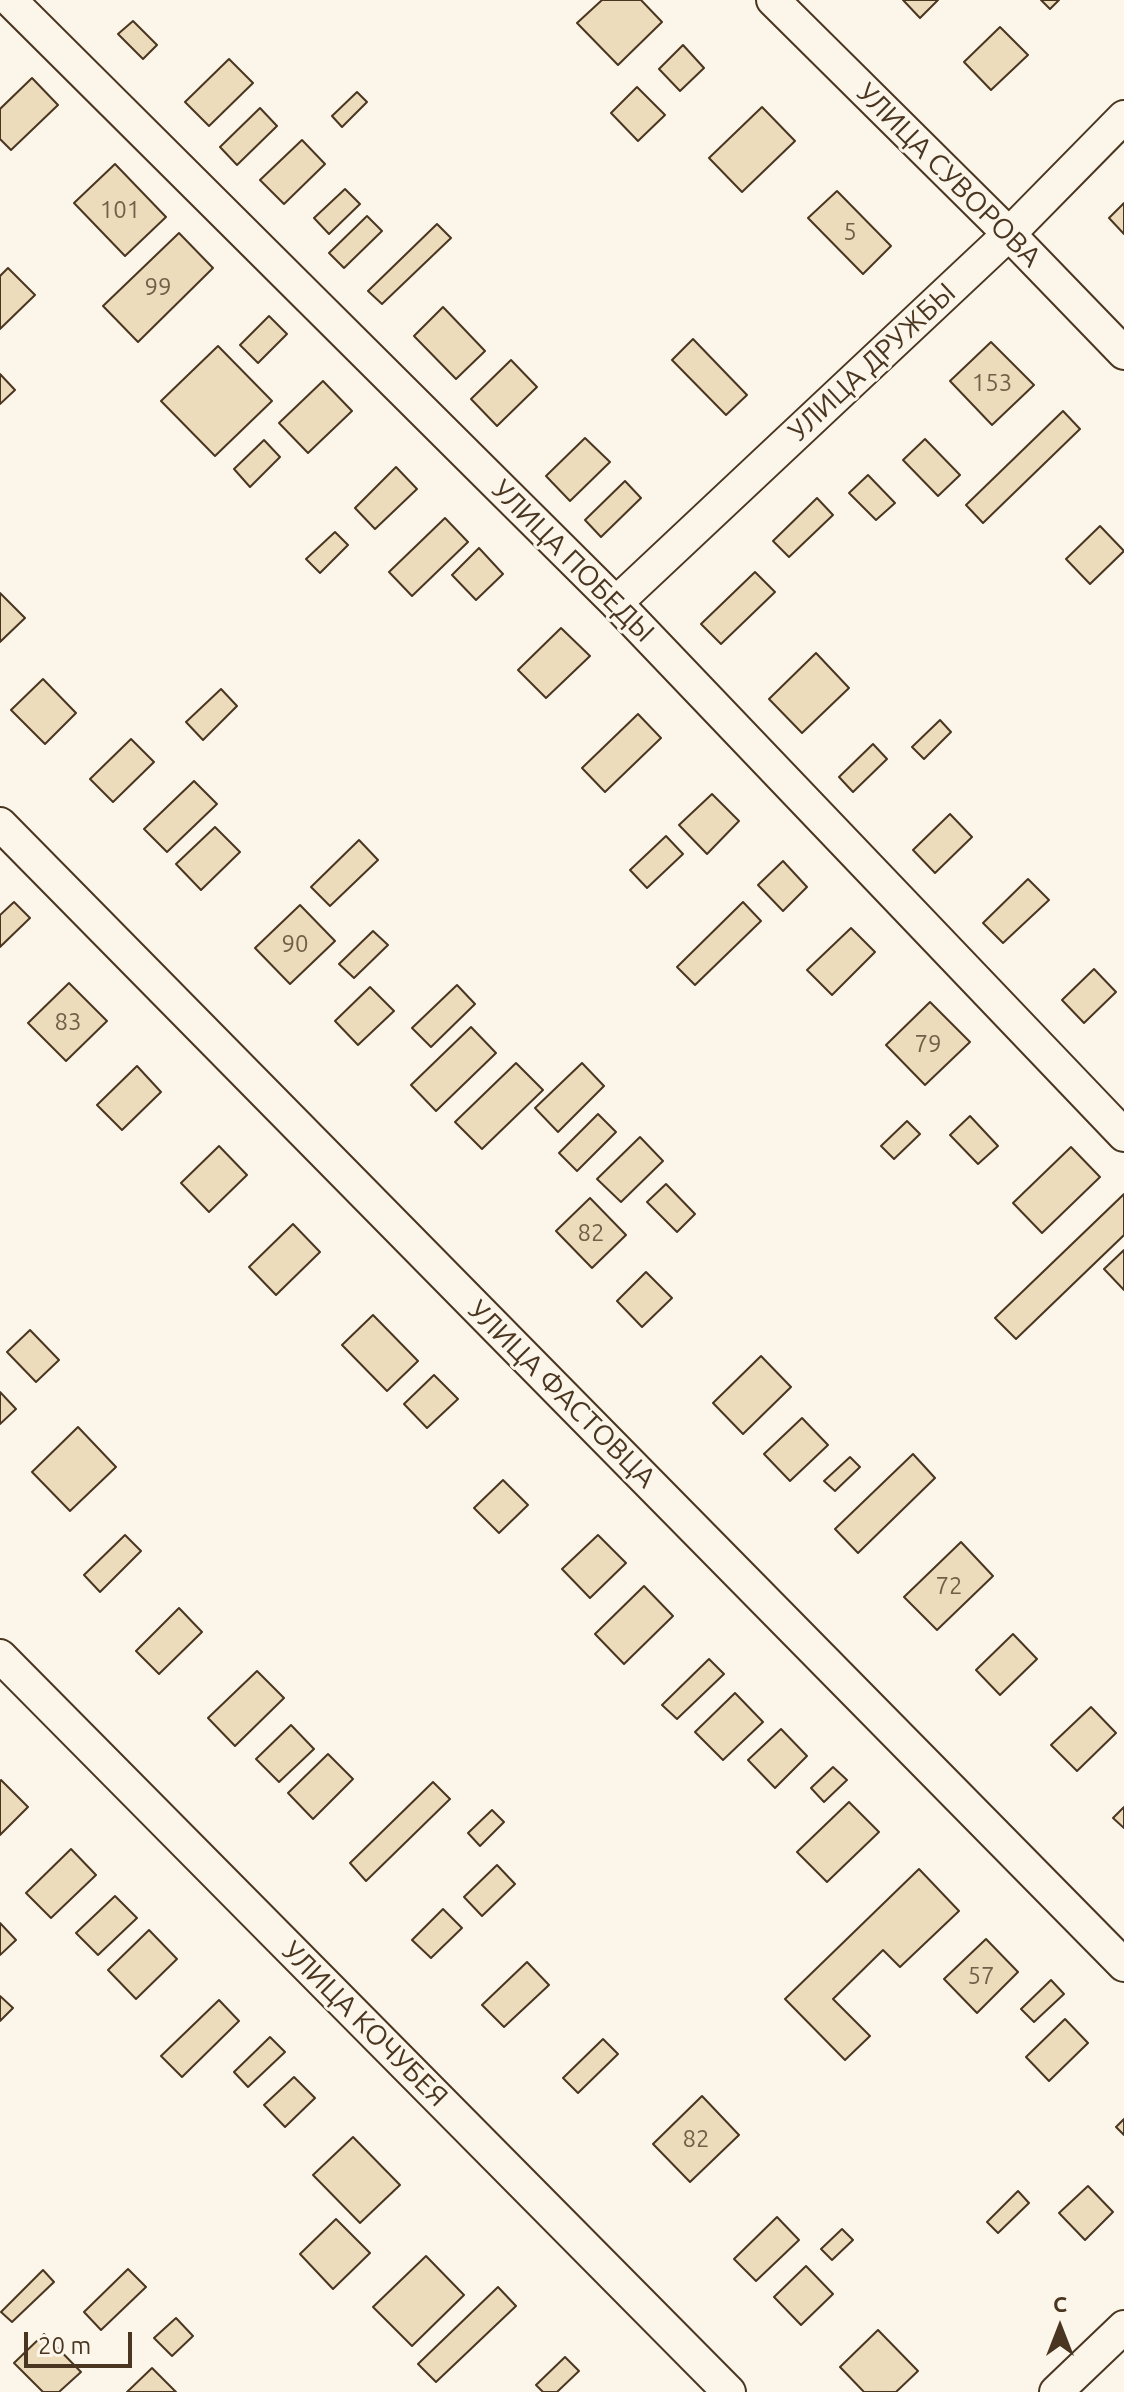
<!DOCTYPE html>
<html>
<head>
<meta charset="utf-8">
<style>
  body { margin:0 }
  #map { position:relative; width:1124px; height:2392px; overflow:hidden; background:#fbf6e9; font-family:Ubuntu,sans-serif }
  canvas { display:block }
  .north { position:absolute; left:1020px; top:2288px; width:80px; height:80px; -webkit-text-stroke:6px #fbf6e9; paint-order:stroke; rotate:0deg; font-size:22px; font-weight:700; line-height:32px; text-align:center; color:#4a3520 }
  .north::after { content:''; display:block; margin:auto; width:28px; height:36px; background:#4a3520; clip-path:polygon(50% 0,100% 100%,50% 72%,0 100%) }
  .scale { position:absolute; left:24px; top:2332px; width:108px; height:36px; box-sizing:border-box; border:4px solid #4a3520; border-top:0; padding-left:10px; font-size:24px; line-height:28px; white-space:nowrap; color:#4a3520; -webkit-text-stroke:6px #fbf6e9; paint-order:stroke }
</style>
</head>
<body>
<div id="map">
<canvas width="1124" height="2392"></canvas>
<div class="north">С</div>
<div class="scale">20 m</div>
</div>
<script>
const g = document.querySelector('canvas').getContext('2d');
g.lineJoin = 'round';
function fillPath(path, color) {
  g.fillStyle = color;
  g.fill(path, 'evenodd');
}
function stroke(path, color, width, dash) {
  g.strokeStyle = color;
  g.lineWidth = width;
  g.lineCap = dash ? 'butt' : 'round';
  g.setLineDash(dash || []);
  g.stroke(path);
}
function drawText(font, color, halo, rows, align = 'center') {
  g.font = font + ' Ubuntu,sans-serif';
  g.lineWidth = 6;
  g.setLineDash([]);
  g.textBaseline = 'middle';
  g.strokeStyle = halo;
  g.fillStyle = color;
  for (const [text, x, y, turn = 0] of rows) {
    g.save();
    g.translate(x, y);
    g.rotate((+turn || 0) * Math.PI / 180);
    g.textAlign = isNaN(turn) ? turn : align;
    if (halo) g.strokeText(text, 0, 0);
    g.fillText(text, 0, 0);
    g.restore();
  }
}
const building = new Path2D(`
  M602,0H641L662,22L618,65L577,23Z
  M903,0H938L920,18Z
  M1041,0H1059L1050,9Z
  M133,21L157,45L143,59L118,34Z
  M1000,27L1028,55L991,90L964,62Z
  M683,45L704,68L680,91L659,69Z
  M229,59L253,83L209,126L185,102Z
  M32,78L58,105L11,150L0,139V109Z
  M637,87L665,115L638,141L611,113Z
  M357,92L367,102L342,127L332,116Z
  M762,107L795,141L742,192L709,158Z
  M260,108L277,126L237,165L220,147Z
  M302,140L325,164L284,204L260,180Z
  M115,164L166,217L125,256L74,203Z
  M345,189L360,204L329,234L314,218Z
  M837,191L891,246L863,274L808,218Z
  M1124,203V234L1109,218Z
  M367,216L382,231L344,268L329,253Z
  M437,224L451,238L382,304L368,291Z
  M179,233L213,268L138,342L103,306Z
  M8,268L35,295L0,329V276Z
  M443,307L485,351L456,379L414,336Z
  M269,316L287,334L258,363L240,345Z
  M693,339L747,395L726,415L672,360Z
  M991,342L1034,385L992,425L950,381Z
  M218,346L272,401L215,456L161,401Z
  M511,360L537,387L497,426L471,399Z
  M0,374L15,390L0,404Z
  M323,381L352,411L308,453L279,423Z
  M1063,411L1080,429L983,523L966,505Z
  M585,438L610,462L570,501L546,476Z
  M925,439L960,475L938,496L903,460Z
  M264,440L280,457L250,487L234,469Z
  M396,467L417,489L375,529L355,508Z
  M868,475L895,503L876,520L849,493Z
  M625,481L641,498L601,537L585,520Z
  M817,498L833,515L789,557L773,541Z
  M445,518L468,542L412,596L389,572Z
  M1100,526L1124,551L1090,584L1066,559Z
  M335,532L348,545L320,573L306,559Z
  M479,548L503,574L476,600L452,575Z
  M755,572L775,592L721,644L701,624Z
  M0,593L25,618L0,642Z
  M561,628L590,656L546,698L518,670Z
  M816,653L849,688L802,733L769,699Z
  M43,679L76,713L45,744L11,710Z
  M221,689L237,706L203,740L186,722Z
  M638,714L661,738L605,792L582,768Z
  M940,720L951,732L924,759L912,747Z
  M131,739L154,762L113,802L90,779Z
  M873,744L887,759L853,792L839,777Z
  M194,781L217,804L167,852L144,829Z
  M712,794L739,821L707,854L679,825Z
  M950,814L972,837L935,873L913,850Z
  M215,827L240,852L201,890L176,864Z
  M666,836L683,854L647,888L630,870Z
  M359,840L378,860L330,906L311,887Z
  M783,861L807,887L783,911L758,885Z
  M1028,879L1049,900L1003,943L983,923Z
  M14,902L30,918L0,947V915Z
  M743,902L761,921L695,985L677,967Z
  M300,905L335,941L290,984L255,948Z
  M851,928L875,952L832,995L807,970Z
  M373,931L388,945L354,978L339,964Z
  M1094,969L1116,992L1084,1023L1062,1000Z
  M69,983L107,1021L66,1061L28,1023Z
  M457,985L475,1004L431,1047L412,1028Z
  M370,987L394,1011L358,1045L335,1021Z
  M930,1002L970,1042L925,1085L886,1045Z
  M471,1027L496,1053L436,1111L411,1085Z
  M516,1063L543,1090L482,1149L455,1122Z
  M582,1063L604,1086L558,1132L535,1108Z
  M137,1066L161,1092L122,1130L97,1105Z
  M598,1114L616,1132L577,1171L559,1153Z
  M970,1116L998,1146L978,1164L950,1135Z
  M907,1121L920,1134L894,1159L881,1146Z
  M640,1137L663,1161L621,1202L597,1179Z
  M219,1146L247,1175L209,1212L181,1183Z
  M1071,1147L1100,1177L1042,1233L1013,1203Z
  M666,1184L695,1214L677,1232L647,1202Z
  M1124,1194V1235L1016,1339L995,1318Z
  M590,1198L626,1235L592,1268L556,1231Z
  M293,1224L320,1252L276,1295L249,1267Z
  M1124,1250V1290L1104,1269Z
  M646,1272L672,1298L642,1327L617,1301Z
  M373,1315L418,1361L387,1391L342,1345Z
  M30,1330L59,1360L36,1382L7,1352Z
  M761,1356L791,1387L743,1434L713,1403Z
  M434,1375L458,1399L427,1428L404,1404Z
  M0,1392L16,1409L0,1424Z
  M802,1418L828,1445L790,1481L764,1454Z
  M78,1427L116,1467L70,1511L32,1472Z
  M913,1454L935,1478L858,1553L835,1529Z
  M850,1457L860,1467L835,1491L824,1481Z
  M503,1480L528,1505L499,1533L474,1508Z
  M125,1535L141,1551L100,1592L84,1575Z
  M598,1535L626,1563L590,1598L562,1569Z
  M961,1542L993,1576L937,1630L904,1597Z
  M644,1586L673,1616L624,1664L595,1634Z
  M179,1608L202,1632L159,1674L136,1651Z
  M1013,1634L1037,1659L1000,1695L976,1670Z
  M709,1659L724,1674L677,1719L662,1705Z
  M257,1671L284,1698L235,1746L208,1718Z
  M735,1693L763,1722L723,1760L695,1732Z
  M1091,1707L1116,1733L1077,1771L1051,1745Z
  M291,1725L314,1749L279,1782L256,1759Z
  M781,1729L807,1756L775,1788L748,1760Z
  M328,1754L353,1779L313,1819L288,1793Z
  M833,1767L847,1780L824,1802L811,1788Z
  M1,1780L28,1807L0,1835V1782Z
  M433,1782L450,1799L366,1881L350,1863Z
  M849,1802L879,1832L827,1882L797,1852Z
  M1124,1807V1828L1113,1818Z
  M492,1810L504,1822L480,1846L468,1833Z
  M71,1849L96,1875L51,1918L26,1893Z
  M497,1865L515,1884L482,1916L464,1897Z
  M919,1869L959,1911L900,1967L883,1950L833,1999L870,2036L845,2060L785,1999Z
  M115,1896L137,1918L98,1955L76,1933Z
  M443,1909L462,1928L431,1958L412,1940Z
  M0,1923L16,1940L0,1955Z
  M149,1930L177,1959L136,1999L108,1970Z
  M986,1939L1018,1972L977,2013L944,1979Z
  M527,1962L549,1985L504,2027L482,2005Z
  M1051,1980L1064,1994L1034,2022L1021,2009Z
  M0,1996L13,2008L0,2021Z
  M219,2000L239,2021L182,2077L161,2056Z
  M1065,2019L1088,2043L1049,2081L1026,2057Z
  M270,2037L285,2052L248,2087L234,2072Z
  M603,2039L618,2054L578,2093L563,2078Z
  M294,2077L315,2098L285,2127L264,2105Z
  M702,2096L739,2135L690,2182L653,2144Z
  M1124,2119V2135L1116,2127Z
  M353,2137L400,2185L360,2223L313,2175Z
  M1088,2186L1113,2212L1085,2240L1059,2213Z
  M1018,2191L1029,2203L998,2233L987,2222Z
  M777,2217L799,2240L756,2281L734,2259Z
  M336,2219L370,2253L333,2289L300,2254Z
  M842,2229L853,2240L832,2260L821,2249Z
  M426,2256L464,2295L412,2346L373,2307Z
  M806,2266L833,2294L801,2325L774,2297Z
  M128,2269L146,2287L101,2330L84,2312Z
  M43,2270L54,2282L12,2322L1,2312Z
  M498,2287L516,2306L436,2382L418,2364Z
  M176,2318L193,2336L172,2356L154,2338Z
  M878,2330L918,2371L896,2392H864L840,2367Z
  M44,2334L81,2372L59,2392H43L14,2363Z
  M565,2357L579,2371L557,2392H543L536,2385Z
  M152,2368L176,2392H127Z`);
const minor = new Path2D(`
  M10,0L616,603L1124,1135
  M773,0L1009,234L1124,353
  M616,603L1009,234L1124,117
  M0,824L1124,1965
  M0,1656L729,2392
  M1056,2392L1124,2327`);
const numberNames = [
  ["101",120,210],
  ["5",850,232],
  ["99",158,287],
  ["153",992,383],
  ["90",295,944],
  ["83",68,1022],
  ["79",928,1044],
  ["82",591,1233],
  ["72",949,1586],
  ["57",981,1976],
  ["82",696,2139]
];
const streetNames = [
  ["УЛИЦА СУВОРОВА",949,175,45],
  ["УЛИЦА ДРУЖБЫ",872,362,-43],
  ["УЛИЦА ПОБЕДЫ",573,561,45],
  ["УЛИЦА ФАСТОВЦА",562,1394,45],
  ["УЛИЦА КОЧУБЕЯ",365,2024,45]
];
fillPath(building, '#ecdcbc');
stroke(building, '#4a3520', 2);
stroke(minor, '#4a3520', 36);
stroke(minor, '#fbf6e9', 32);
drawText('24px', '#725f47', null, numberNames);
drawText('28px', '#4a3520', '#fbf6e9', streetNames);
</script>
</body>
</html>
